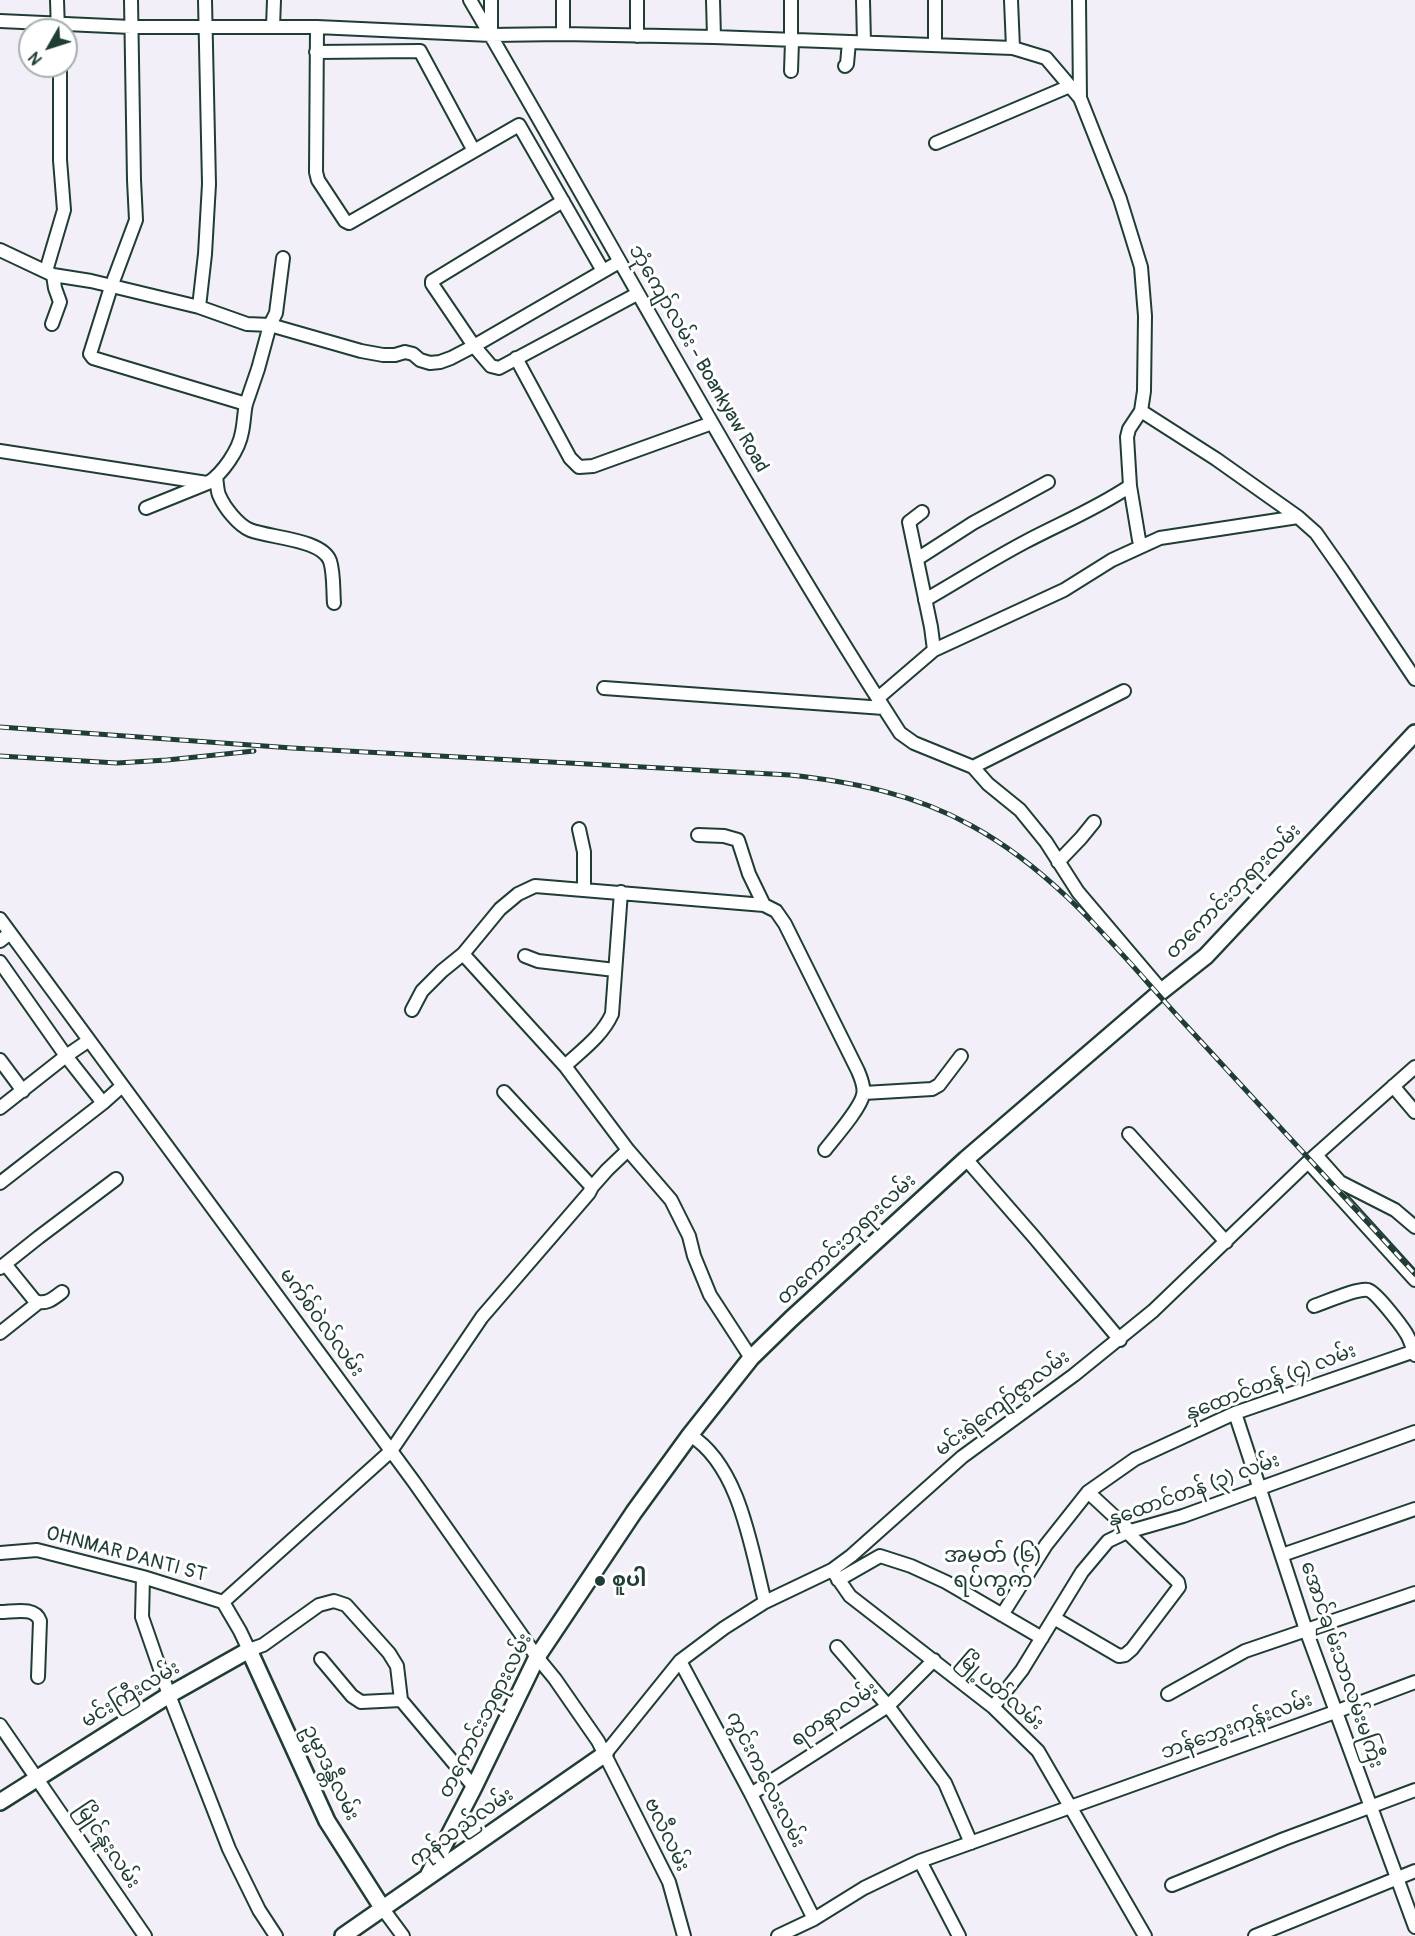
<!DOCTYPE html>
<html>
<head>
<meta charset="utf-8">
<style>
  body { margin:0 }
  #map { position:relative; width:1415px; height:1936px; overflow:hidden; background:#f2eff9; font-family:Pangolin,sans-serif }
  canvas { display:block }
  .north { position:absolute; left:18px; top:18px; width:60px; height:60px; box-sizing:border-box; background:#fff; border:2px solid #a5b1ae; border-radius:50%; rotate:231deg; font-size:16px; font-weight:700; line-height:24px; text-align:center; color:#1f3d34 }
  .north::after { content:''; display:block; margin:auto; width:21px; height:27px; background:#1f3d34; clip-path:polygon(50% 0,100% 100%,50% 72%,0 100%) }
</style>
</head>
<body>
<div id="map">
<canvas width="1415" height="1936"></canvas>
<div class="north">N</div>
</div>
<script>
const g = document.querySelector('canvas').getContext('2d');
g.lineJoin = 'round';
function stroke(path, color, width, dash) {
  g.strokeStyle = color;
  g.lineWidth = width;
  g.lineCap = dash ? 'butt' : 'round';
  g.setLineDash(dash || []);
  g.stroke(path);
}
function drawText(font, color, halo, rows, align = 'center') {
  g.font = font + ' Pangolin,"Noto Sans Myanmar",sans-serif';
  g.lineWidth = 6;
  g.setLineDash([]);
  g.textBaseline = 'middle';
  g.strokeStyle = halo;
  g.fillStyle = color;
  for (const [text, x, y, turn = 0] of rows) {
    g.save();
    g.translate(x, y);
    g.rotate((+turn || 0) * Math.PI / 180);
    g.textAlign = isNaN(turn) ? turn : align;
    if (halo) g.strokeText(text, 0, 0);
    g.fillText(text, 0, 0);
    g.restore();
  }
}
const minor = new Path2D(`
  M57,0L58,30
  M131,0L134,180L136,220L111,287L90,354L93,358L246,404C244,413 244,423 242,432C239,450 223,473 208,483L146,508
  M470,0C613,244 746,495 900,733L914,743L973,767L988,784L1020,810L1046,842L1078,892L1162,991
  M563,0V34
  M637,0V36
  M713,0L714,37
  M863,0L864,42
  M935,0V45
  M1011,0L1013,48
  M1079,0L1080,98
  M0,21L131,27H317L491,35L563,34L714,37L1013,48L1046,58L1080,98L1120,199L1141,267L1145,316L1144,391L1141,411L1129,429L1127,437L1130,486L1139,540L1142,546
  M273,27L274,0
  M317,27L316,172L318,180L345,221L349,223L519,125L603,271
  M491,34V0
  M791,41V0
  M316,52L420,51L474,151
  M845,66L847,64L849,42
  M791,71L792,41
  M936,143L1070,86
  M563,201L432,281V284L474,346L491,366L499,368L637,294
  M0,250L53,275L91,281L199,307L247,324L270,325L361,351L383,355H395L405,352L413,354L420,360L430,363L440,362L451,358L474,346L619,262
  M46,271L64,210L60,160V66
  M199,307L205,254L209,184L205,0
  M52,324L60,302L55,288L53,275
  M516,358L570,458L579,467L593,466L712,423
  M246,404L258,369L270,325L276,313L283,258
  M1141,411L1216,459L1298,517L1316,533L1342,570L1415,679
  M0,451L207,483
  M216,477C217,482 217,490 219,495C224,507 238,525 250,530C270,538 322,539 330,561C334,573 333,591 334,603
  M922,512L909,522L931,627L934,650
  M917,559L973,523L1048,482
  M925,600C958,581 991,560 1025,542C1061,523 1096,509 1130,486
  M604,688L884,708
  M878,698L934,650L1064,590L1112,560L1160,538L1298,517
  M973,767L1124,691
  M579,829L584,852V889
  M698,835L724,836L738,840L749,874L764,905
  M1058,862L1081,838L1094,822
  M0,919L414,1482L537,1657L555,1679L598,1741L669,1882L684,1936
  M0,941L10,933
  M463,954L565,1066L628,1150L671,1200L689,1236L694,1256L710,1295L751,1358
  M525,956L538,961L615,970
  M0,962L66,1056L103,1103
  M412,1010L422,991L442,971L463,954L500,909L518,894L535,886L764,905L776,911L785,924L858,1071C861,1078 865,1088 863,1095C860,1109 835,1137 825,1150
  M0,1060L23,1091
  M565,1066C582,1050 602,1036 612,1014L621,892
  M1393,1086L1415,1112
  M864,1093L932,1089L939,1085L961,1056
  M0,1108L66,1056L88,1041
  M1129,1134L1226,1242
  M1316,1155L1340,1182L1395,1210L1415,1227
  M966,1159L1034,1237L1120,1340
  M1308,1162L1415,1280
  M0,1183L103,1103L122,1086
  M592,1187L607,1170L628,1150
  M5,1264L35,1301C46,1305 53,1299 62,1292
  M0,1268L39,1237L116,1179
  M1314,1306C1326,1302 1357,1288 1368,1290C1376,1292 1401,1325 1406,1333C1410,1339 1412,1347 1415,1355
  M0,1333L39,1302
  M1235,1413L1306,1630L1415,1927
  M690,1435C740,1466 751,1548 765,1602
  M1088,1492L1130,1531
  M0,1553L37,1550L143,1577L223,1602L240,1631L249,1650L263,1645L319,1605L334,1601L346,1605L389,1653L397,1666L401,1700L474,1787
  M1282,1555L1415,1509
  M832,1570L850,1596L993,1707L1038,1751L1145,1936
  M143,1577L142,1617L169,1695L229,1849L259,1910L276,1936
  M838,1580L880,1556L911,1566L946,1582L1042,1638
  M223,1602L391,1451L482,1317L589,1193L592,1187L504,1092
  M0,1612C13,1612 35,1606 40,1621L38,1677
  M1002,1615L1046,1545L1088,1492L1135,1459L1235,1413L1415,1351
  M1054,1618L1119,1656L1125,1655L1132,1649L1179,1587L1178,1582L1127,1532
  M837,1647L888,1706L945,1783L971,1843
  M321,1659L352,1696L361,1702L401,1700
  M680,1661L751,1794L814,1919
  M1168,1694L1245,1651L1415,1593
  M993,1707L1022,1670L1082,1572L1108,1541L1127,1532L1183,1516L1415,1432
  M0,1725L145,1936
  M605,1754L680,1661L724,1628L765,1602L832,1570L851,1556L962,1457L1074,1375L1153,1311L1308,1162L1415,1067
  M751,1794L888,1706L934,1660
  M920,1861L959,1936
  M1172,1885L1284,1839L1415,1790
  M383,1909L403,1936
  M778,1936L814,1919L864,1888L920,1861L1335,1712L1415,1682
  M1255,1936L1415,1871`);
const major = new Path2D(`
  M0,1802L169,1695L249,1650L327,1821L383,1909
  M428,1876L474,1787L537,1657L634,1512L690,1435L751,1358L791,1319L966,1159L1158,994L1206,956L1415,733
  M343,1936L605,1754`);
const rail = new Path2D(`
  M0,727L292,748L790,775C853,782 915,794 972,826C1058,873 1119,952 1184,1023C1261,1107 1338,1190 1415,1274
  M0,756L117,763L167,760L254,751`);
const markers = [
  [600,1581,6,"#1f3d34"]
];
const streetNames = [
  ["ဘုံကျော်လမ်း - Boankyaw Road",698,359,60],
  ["တကောင်းဘုရားလမ်း",1234,892,-45],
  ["တကောင်းဘုရားလမ်း",847,1240,-43],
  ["မက်စ်ဝဲလ်လမ်း",321,1323,54],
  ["နှထောင်တန် (၄) လမ်း",1271,1383,-21],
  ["မင်းရဲကျော်ဇွာလမ်း",1003,1404,-37],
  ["နှထောင်တန် (၃) လမ်း",1194,1491,-20],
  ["OHNMAR DANTI ST",126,1555,15],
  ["အောင်ချမ်းသာလမ်းမကြီး",1341,1665,71],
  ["မြို့ပတ်လမ်း",1000,1692,41],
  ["မင်းကြီးလမ်း",131,1695,-31],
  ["ရတနာလမ်း",835,1715,-34],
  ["တကောင်းဘုရားလမ်း",486,1716,-63],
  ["ဘန်ဘွေးကုန်းလမ်း",1237,1727,-20],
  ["ဥမ္မာဒန္တီလမ်း",330,1773,64],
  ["ကွင်းကလေးလမ်း",765,1780,63],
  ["ကုန်သည်လမ်း",462,1828,-35],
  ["ဗလီလမ်း",666,1835,64],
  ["မြိုင်နူးလမ်း",107,1846,56]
];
const poiNames = [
  ["စူပါ",612,1581]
];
const quarterNames = [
  ["အမှတ် (၆)",993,1556],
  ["ရပ်ကွက်",993,1581]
];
stroke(minor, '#1f3d34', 16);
stroke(major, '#1f3d34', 20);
stroke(minor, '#fff', 12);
stroke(major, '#fff', 15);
stroke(rail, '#1f3d34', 5);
stroke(rail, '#fff', 3, [9]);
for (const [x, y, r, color] of markers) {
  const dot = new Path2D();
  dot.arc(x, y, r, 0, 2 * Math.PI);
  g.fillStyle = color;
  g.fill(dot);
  stroke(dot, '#fff', 2);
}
drawText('20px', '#1f3d34', '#fff', streetNames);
drawText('bold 20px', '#1f3d34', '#fff', poiNames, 'left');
drawText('22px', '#1f3d34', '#fff', quarterNames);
</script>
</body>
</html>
